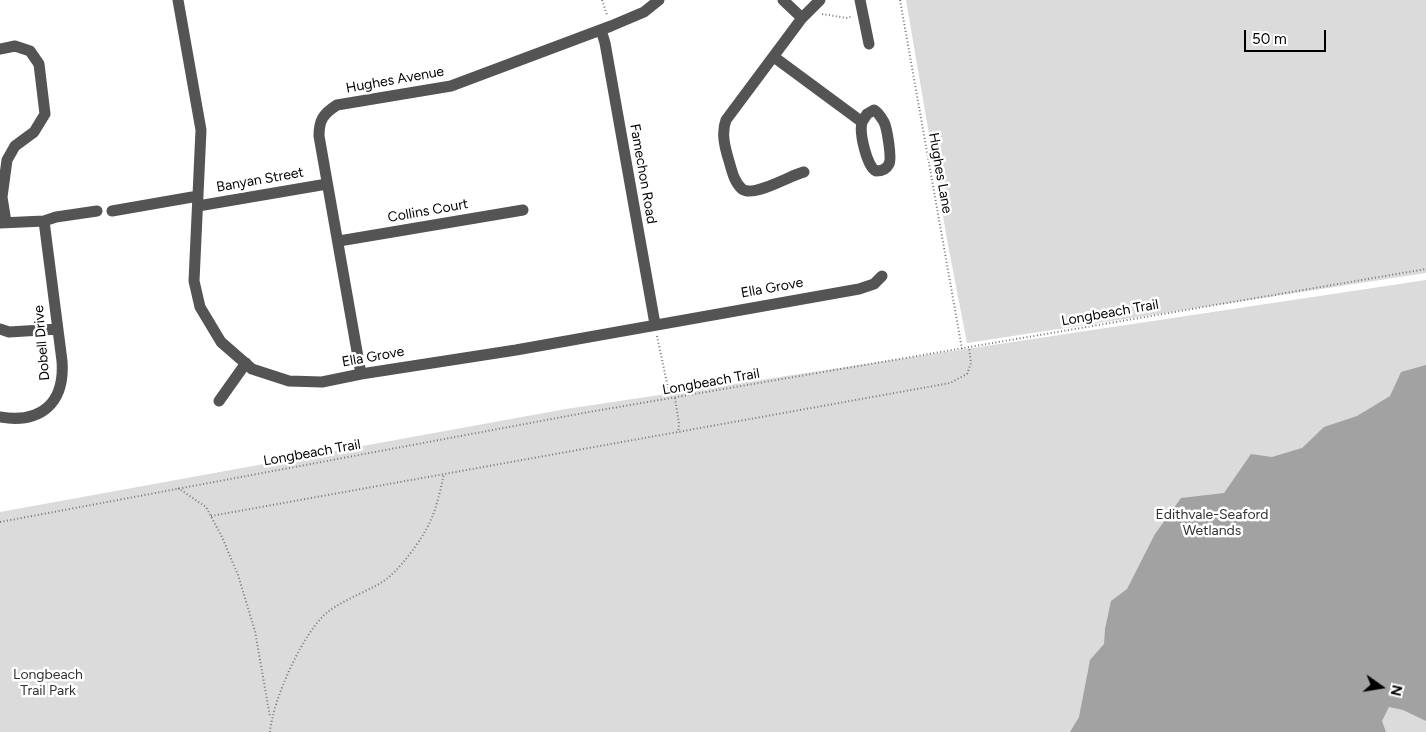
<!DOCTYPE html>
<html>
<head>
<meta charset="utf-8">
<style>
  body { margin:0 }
  #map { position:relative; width:1426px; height:732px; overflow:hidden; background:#fff; font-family:Figtree,sans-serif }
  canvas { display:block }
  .north { position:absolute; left:1356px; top:662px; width:50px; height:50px; -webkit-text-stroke:4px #fff; paint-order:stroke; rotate:103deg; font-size:14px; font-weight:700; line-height:20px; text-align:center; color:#000 }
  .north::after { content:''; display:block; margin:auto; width:18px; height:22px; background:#000; clip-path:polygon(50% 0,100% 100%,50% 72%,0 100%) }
  .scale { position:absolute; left:1244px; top:30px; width:82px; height:22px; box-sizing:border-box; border:2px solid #000; border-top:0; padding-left:6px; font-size:15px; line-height:18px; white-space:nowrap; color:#000; -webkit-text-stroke:4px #fff; paint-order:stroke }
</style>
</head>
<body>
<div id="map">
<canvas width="1426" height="732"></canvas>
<div class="north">N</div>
<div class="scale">50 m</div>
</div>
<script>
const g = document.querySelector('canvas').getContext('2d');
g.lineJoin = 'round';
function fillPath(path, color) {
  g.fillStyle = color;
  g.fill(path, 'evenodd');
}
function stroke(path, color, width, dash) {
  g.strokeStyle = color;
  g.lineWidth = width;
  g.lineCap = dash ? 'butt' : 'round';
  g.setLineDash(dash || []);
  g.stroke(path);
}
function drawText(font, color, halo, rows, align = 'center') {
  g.font = font + ' Figtree,sans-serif';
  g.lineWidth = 5;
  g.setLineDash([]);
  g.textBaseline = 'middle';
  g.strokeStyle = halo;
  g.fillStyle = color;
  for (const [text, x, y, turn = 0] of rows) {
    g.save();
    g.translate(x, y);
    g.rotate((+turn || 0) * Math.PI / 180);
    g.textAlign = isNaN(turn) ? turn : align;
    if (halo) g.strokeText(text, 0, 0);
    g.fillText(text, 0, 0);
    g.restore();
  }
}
const green = new Path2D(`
  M906,0H1426V273L967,343L948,245Z
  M1426,280V732H0V512L566,409Z`);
const water = new Path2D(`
  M1426,365V721L1403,710L1389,707L1382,721L1386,732H1070L1079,717L1090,660L1104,644L1105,629L1111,601L1127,589L1155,534L1181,498L1224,493L1251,454L1272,457L1302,448L1324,427L1357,416L1390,396L1401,372Z`);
const path = new Path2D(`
  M602,0L607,15
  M900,0L962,349
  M822,14L847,18L853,16
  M657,336L670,397
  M675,398L679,424L678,433
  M178,488L206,507L222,537L238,575L255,631L270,717
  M211,516L950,383L967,374L971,363L969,348
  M0,522L589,412L1426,269
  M270,732C272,702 304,629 329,611C346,598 375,589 389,577C405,563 426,534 433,515C438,502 441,487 444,474`);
const minor = new Path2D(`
  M178,0L201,130L194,281L200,307L221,342L252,369L289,381L322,382L361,374L516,350L859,289L874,284L882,276
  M783,0L802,18L726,120C721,133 725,148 729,161C732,171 734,182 742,189C754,198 790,175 804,172
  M860,0L869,44
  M802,18L820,0
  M601,30L605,43L655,324
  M0,49L15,46L30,51L39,64L45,114L34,132L15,146L7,160L2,197L6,222
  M774,57L862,122L867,114L874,110C878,112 881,117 884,122C887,128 892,158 889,164C886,170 881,171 876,171C867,167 859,133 862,122
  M198,206L327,184
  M112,211L198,196
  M0,223L44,221L56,217L97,211
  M339,241L523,210
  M0,329L9,332L58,329
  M361,374L319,136C319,120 323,114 337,105L451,86L611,26L644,12L659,0
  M219,401L246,363
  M0,417C41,424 65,403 62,361L44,221`);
const streetNames = [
  ["Hughes Avenue",395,80,-10],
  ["Hughes Lane",940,173,80],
  ["Famechon Road",643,174,80],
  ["Banyan Street",260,180,-10],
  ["Collins Court",428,211,-10],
  ["Ella Grove",772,288,-10],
  ["Longbeach Trail",1110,313,-10],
  ["Dobell Drive",42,343,-95],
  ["Ella Grove",373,357,-10],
  ["Longbeach Trail",711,382,-10],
  ["Longbeach Trail",312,453,-10]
];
const parkNames = [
  ["Edithvale-Seaford",1212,515],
  ["Wetlands",1212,531],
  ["Longbeach",48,675],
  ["Trail Park",48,691]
];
fillPath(green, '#dbdbdb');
fillPath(water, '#a2a2a2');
stroke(path, '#767676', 2, [1, 2.5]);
stroke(minor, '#545454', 11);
drawText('14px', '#000', '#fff', streetNames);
drawText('14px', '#323232', '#fff', parkNames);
</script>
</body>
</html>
